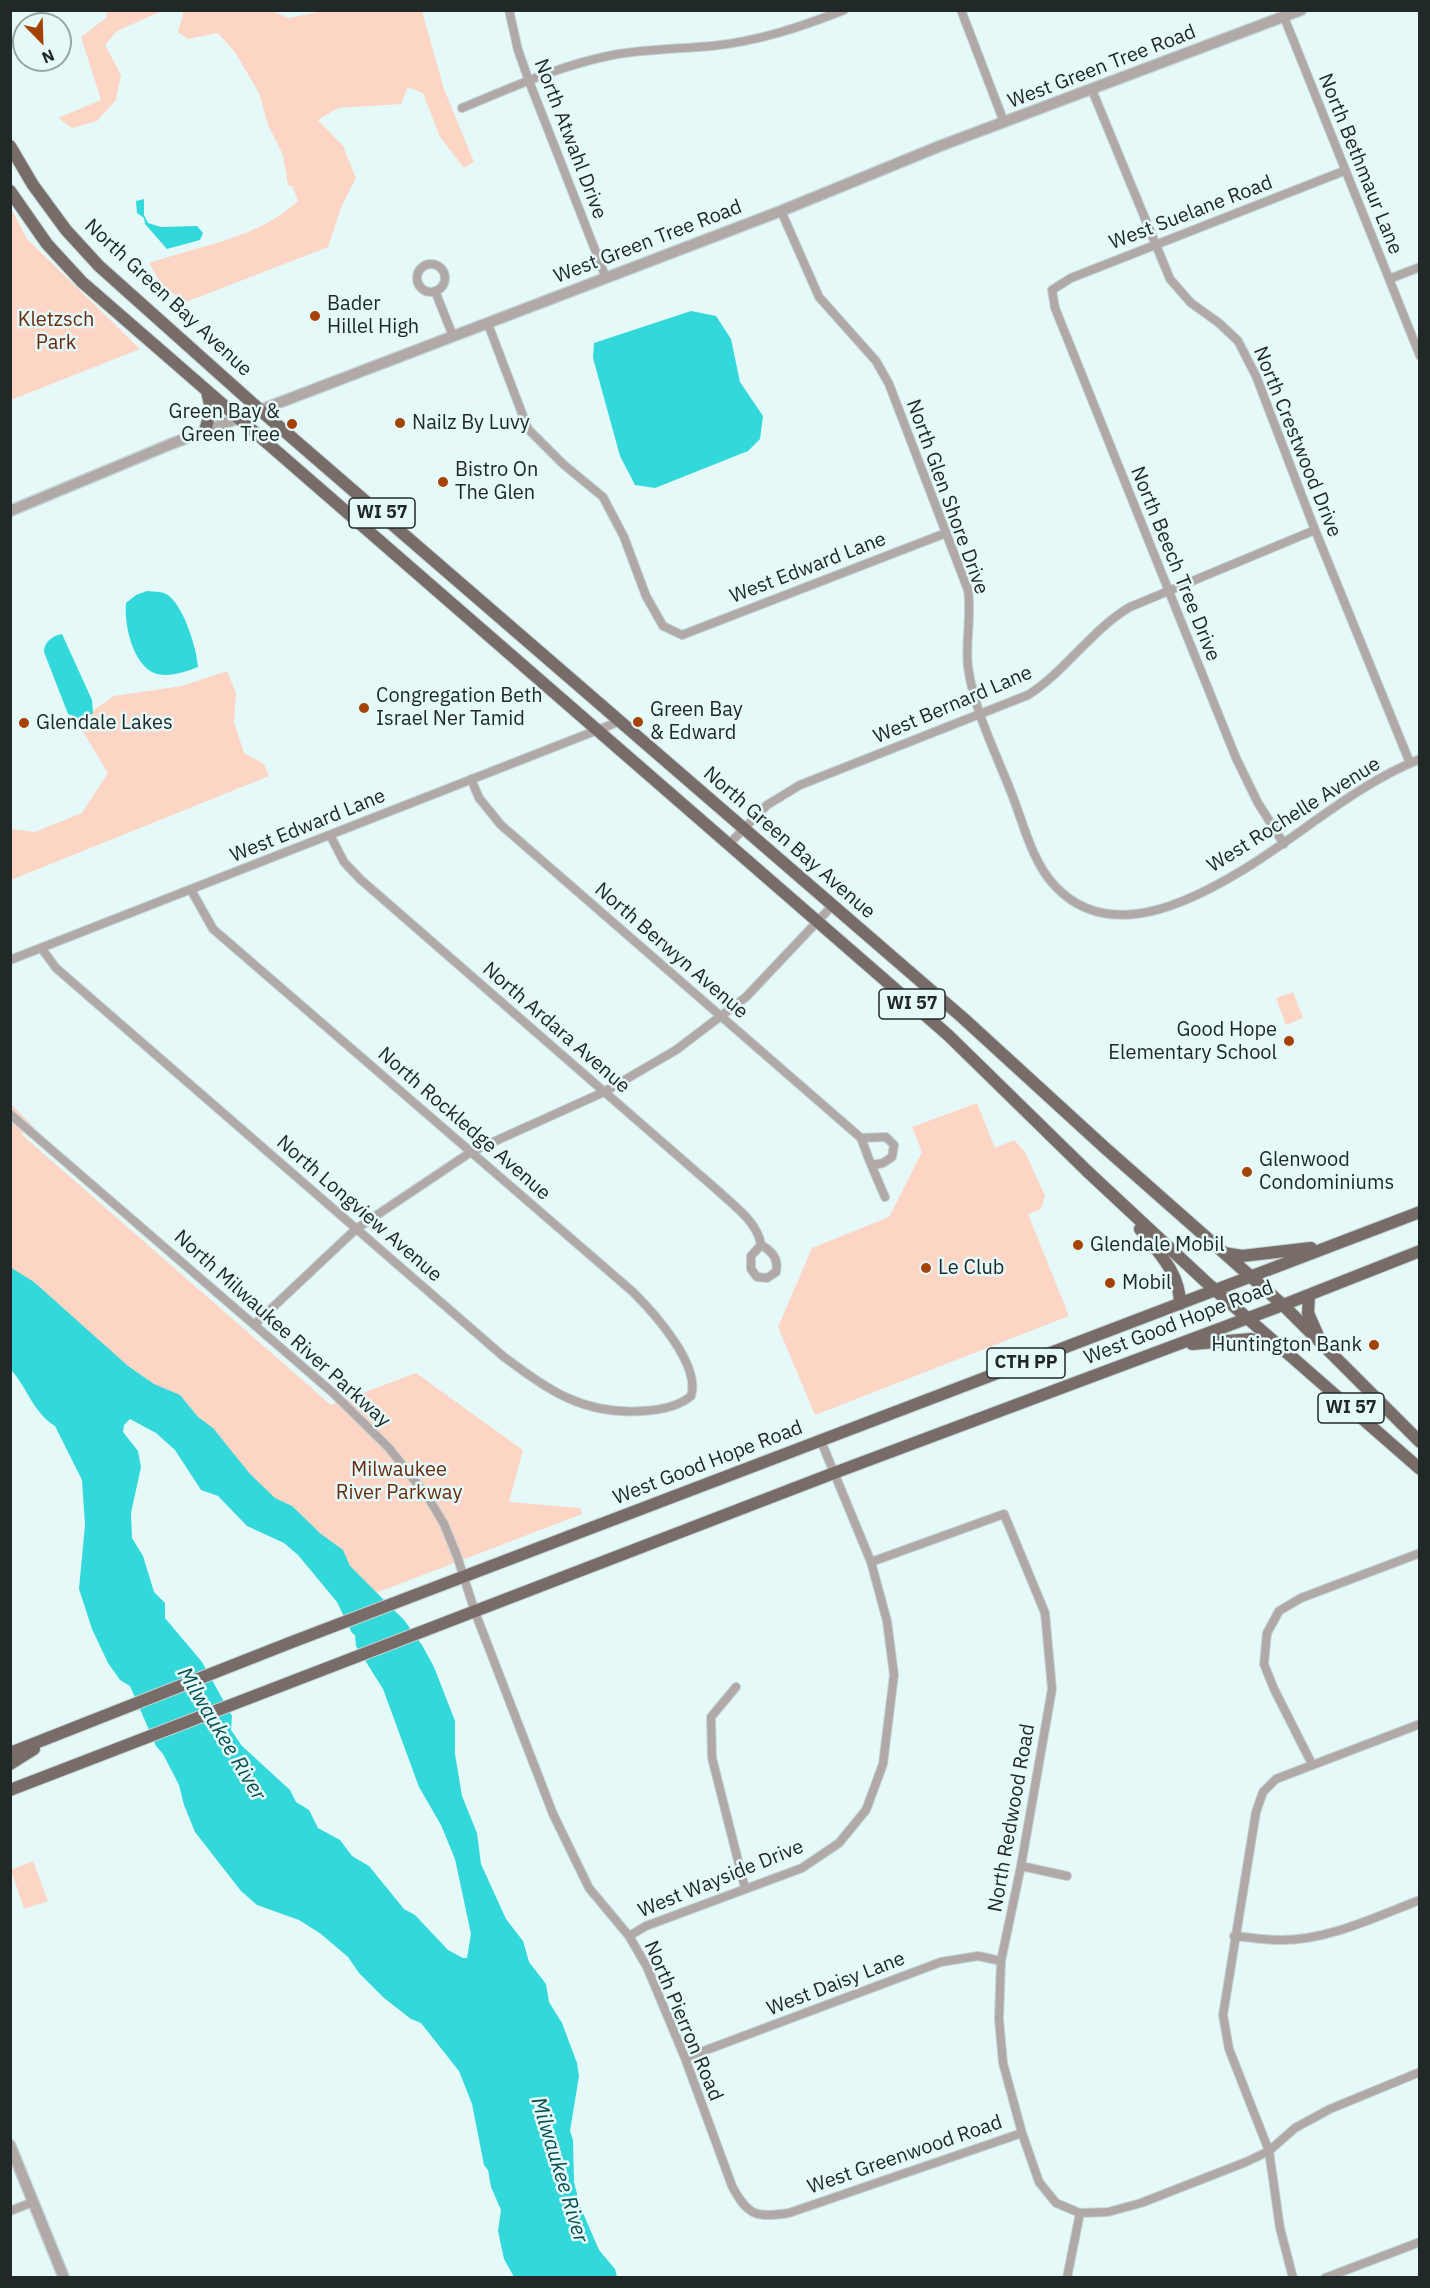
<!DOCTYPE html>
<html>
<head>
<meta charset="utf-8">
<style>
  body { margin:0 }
  #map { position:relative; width:1430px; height:2288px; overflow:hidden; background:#e6f9f9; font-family:"IBM Plex Sans",sans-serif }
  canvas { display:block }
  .frame { position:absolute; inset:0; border:12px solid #212828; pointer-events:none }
  .north { position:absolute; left:12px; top:12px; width:60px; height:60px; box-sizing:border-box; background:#e6f9f9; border:2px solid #97a5a5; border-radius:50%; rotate:157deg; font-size:16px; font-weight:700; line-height:24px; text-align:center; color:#212828 }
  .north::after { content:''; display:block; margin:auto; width:21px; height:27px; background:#a54206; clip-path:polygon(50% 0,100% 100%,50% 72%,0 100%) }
</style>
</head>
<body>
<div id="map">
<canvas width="1430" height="2288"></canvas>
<div class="frame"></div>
<div class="north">N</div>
</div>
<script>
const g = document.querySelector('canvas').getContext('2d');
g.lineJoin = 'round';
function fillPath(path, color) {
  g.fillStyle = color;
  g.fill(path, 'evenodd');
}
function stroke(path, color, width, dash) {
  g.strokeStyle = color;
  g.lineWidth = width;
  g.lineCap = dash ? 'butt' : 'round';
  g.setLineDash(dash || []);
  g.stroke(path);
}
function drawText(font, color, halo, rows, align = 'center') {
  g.font = font + ' "IBM Plex Sans",sans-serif';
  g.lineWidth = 5;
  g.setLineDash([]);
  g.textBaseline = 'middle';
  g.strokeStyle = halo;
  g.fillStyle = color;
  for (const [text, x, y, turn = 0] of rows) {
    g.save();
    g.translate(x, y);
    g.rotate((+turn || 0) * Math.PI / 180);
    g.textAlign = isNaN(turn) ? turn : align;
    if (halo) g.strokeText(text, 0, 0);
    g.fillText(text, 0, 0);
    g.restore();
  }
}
const green = new Path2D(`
  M107,10L162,11L117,31L105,45L121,75L116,100L97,121L72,128L58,118L101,100L81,37L106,18Z
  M328,10L422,11L444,89L474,162L464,168L440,137L423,93L408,87L401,104L338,108L318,120L343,146L356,178L342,205L328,247L186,302L163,287L149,263C199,246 259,238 298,201L293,187L288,185L283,155L268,125L259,93L235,52L218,33L188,39L178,32L184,11H271L289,18Z
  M11,208L27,239L140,349L11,400Z
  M227,671L236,693L234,722L244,753L264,764L269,776L11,880V829L35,832L82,813L108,773L77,722L114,696L182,686Z
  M1293,992L1303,1018L1286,1025L1276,998Z
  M10,1103L35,1128L21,1134L331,1405L416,1373L523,1450L509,1502L580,1508L582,1514L355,1601L198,1456L11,1324Z
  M977,1103L995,1148L1014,1140L1025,1152L1045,1196L1041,1209L1028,1214L1069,1316L815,1415L778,1327L812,1248L889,1217L922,1152L912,1127Z
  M33,1861L48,1901L24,1909L11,1870Z`);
const water = new Path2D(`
  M144,199V215L148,223L161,227L197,226L203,233L200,240L167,249L145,224L144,218L137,213L136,201Z
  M691,311L716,316L731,339L740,382L763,416L760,439L748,451L655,488L635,485L620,456L593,358L594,343Z
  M147,591C153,592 161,591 166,594C183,603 197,649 198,667C186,672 164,679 152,672C132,661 124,624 126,603L136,595Z
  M62,634L92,700L93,713L83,720L68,714L44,652C44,642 52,636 62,634Z
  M10,1267L34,1282L128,1366L154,1384L180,1395L198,1417L213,1428L250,1474L275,1498L292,1506L321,1534L343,1550L350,1566L404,1620L422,1645L434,1667L455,1721V1754L462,1796L477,1833L481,1864L506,1919L523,1941L529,1962L546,1984L549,2002L562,2023L577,2063L579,2076L570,2131L573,2140L574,2182L580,2206L599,2250L615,2269L617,2277H514L504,2259L498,2231L501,2210L491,2187L488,2170L484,2165L472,2104L459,2071L451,2061L421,2023L411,2019L384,1998L359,1973L348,1957L321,1934L299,1920L257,1905L241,1891L195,1832L184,1805L179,1785L163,1754L156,1746L130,1686L120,1680L108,1663L92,1629L79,1589L85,1525L82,1480L55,1426C34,1414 27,1387 11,1370ZM130,1419L156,1433L175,1450L201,1490L218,1496L247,1526L284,1543L298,1555L337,1602L352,1633L355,1635L356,1646L383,1689L419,1787L441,1825L455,1859L471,1934L467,1958H463L448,1950L415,1915L404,1909L369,1866L352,1856L340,1840L318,1828L309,1810L296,1802L290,1790L242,1746L231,1730L232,1716L202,1662L165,1618V1603L154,1592L143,1556L132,1538L131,1513L141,1467L138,1451L123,1432L124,1425Z`);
const minor = new Path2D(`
  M509,10L518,50L529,81L606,278
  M961,10L1004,122
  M1284,17L1420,356
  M1092,90L1170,279L1191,303L1219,323L1238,341L1256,376L1315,530L1410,763
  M462,108C511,88 560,65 613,55C645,49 679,49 712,46C759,41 801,27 844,10
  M781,211L819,297L876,361L889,384L968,590C972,616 965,641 968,667C974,710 995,751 1011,792C1023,822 1032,862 1055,886C1109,944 1191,902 1246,868C1303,833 1357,784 1420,759
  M417 278a14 14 0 1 1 28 0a14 14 0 1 1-28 0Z
  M1389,279L1420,267
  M435,291L453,336
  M488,324L528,429L563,464L603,497L624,537L646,596L663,626L682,635L946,533
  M471,779L479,798L501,825L861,1138L870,1162L874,1165L883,1163L892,1157L894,1145L886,1137L861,1138
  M330,835L344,862L360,879L716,1189C732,1204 758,1222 761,1245L751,1256V1269L757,1277L767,1278L776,1272C779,1259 772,1251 761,1245
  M730,843L767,805L800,785L1028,695C1067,670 1091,630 1130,607L1315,530
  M1284,844L1258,803L1236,758L1055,308L1052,290L1071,278L1344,171
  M42,949L56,968L504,1357C550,1391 583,1415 643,1411C660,1410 678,1407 691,1396C701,1365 654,1313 633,1292L213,929L191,890
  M10,960L618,722
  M10,1114L332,1392L389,1448L429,1499L444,1524L457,1556L475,1612L553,1814L589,1888L629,1936L647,1967L685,2058L732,2186C748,2216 756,2218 789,2213L1022,2133
  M870,1162L885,1197
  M255,1324L356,1229L471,1152L604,1092L676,1050L746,997L832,906
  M871,1562L1004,1514L1045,1613L1052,1689L1021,1866L1001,1961L999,2019L1003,2063L1022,2133L1039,2182L1056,2203L1080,2213L1108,2212L1141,2203L1246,2162L1269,2151L1295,2128L1330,2109L1420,2072
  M736,1687L711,1717L712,1758L745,1888
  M1312,1764L1274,1689L1264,1664L1267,1633L1279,1611L1301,1598L1420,1553
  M1021,1866L1067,1876
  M629,1936L646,1926L802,1868L839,1843L866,1810L883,1764L894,1675L887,1621L871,1562L821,1441
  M1234,1936C1250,1938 1265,1940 1281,1940C1329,1940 1375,1917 1420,1900
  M685,2058L941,1962L978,1956L1001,1961
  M10,2211L33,2202
  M1067,2278L1080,2213
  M1293,2278L1280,2228L1269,2151L1229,2049L1223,2015L1256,1812L1263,1792L1276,1779L1420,1724
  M1325,2278L1420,2242`);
const tertiary = new Path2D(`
  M10,511L171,444L781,211L940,146L1301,10
  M10,2145L64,2278`);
const primary = new Path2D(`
  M10,146L33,185L66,230L99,266L260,410L963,1018L1104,1147L1283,1305L1420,1442
  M10,191L47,244L82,282L948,1035L1087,1171L1206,1282L1420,1469
  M205,431L211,409L207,391
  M1140,1229C1158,1252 1180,1273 1180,1304
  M1224,1253L1242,1256L1311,1248
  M1309,1295L1308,1313L1318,1336
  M1192,1344L1251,1339L1275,1345
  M10,1753L292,1642L1420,1212
  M10,1764L34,1749
  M10,1790L834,1473L1283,1305L1420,1251`);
const markers = [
  [315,316,6,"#a54206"],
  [400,423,6,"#a54206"],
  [292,424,6,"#a54206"],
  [443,482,6,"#a54206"],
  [364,708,6,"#a54206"],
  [638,722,6,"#a54206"],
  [24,723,6,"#a54206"],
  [1289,1041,6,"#a54206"],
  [1247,1172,6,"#a54206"],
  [1078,1245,6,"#a54206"],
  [926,1268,6,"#a54206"],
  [1110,1283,6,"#a54206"],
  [1374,1345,6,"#a54206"]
];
const shields = [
  [382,513,66],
  [912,1004,66],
  [1026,1363,78],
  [1351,1408,66]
];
const shieldNames = [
  ["WI 57",382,513],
  ["WI 57",912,1004],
  ["CTH PP",1026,1363],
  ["WI 57",1351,1408]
];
const streetNames = [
  ["West Green Tree Road",1102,67,-21],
  ["North Atwahl Drive",570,139,69],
  ["North Bethmaur Lane",1360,164,68],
  ["West Suelane Road",1191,213,-21],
  ["West Green Tree Road",648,242,-21],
  ["North Green Bay Avenue",168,298,43],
  ["North Crestwood Drive",1297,442,68],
  ["North Glen Shore Drive",947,497,70],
  ["North Beech Tree Drive",1175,564,68],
  ["West Edward Lane",808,568,-21],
  ["West Bernard Lane",953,705,-23],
  ["West Rochelle Avenue",1294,815,-32],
  ["West Edward Lane",308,826,-22],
  ["North Green Bay Avenue",789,843,41],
  ["North Berwyn Avenue",671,951,41],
  ["North Ardara Avenue",556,1028,41],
  ["North Rockledge Avenue",464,1124,41],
  ["North Longview Avenue",359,1209,41],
  ["West Good Hope Road",1179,1323,-21],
  ["North Milwaukee River Parkway",282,1329,42],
  ["West Good Hope Road",708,1463,-21],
  ["North Redwood Road",1012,1818,-80],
  ["West Wayside Drive",721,1879,-22],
  ["West Daisy Lane",836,1984,-21],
  ["North Pierron Road",683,2021,67],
  ["West Greenwood Road",905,2155,-19]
];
const poiNames = [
  ["Bader",327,304],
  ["Hillel High",327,327],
  ["Green Bay &",280,412,"right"],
  ["Green Tree",280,435,"right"],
  ["Nailz By Luvy",412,423],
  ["Bistro On",455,470],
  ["The Glen",455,493],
  ["Congregation Beth",376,696],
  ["Israel Ner Tamid",376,719],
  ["Green Bay",650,710],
  ["& Edward",650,733],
  ["Glendale Lakes",36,723],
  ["Good Hope",1277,1030,"right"],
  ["Elementary School",1277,1053,"right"],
  ["Glenwood",1259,1160],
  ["Condominiums",1259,1183],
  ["Glendale Mobil",1090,1245],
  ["Le Club",938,1268],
  ["Mobil",1122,1283],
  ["Huntington Bank",1362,1345,"right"]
];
const parkNames = [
  ["Kletzsch",56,320],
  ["Park",56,343],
  ["Milwaukee",399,1470],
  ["River Parkway",399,1493]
];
const waterNames = [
  ["Milwaukee River",221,1734,59],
  ["Milwaukee River",559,2170,73]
];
fillPath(green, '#fcd5c4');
fillPath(water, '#33d8db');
stroke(minor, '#c3d3d3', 10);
stroke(tertiary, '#c3d3d3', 13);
stroke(primary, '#c3d3d3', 14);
stroke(minor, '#b0a9a7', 8);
stroke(tertiary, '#b0a9a7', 10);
stroke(primary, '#776c67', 12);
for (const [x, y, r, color] of markers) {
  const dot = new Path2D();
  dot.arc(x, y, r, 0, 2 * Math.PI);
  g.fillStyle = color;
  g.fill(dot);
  stroke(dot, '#e6f9f9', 2);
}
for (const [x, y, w] of shields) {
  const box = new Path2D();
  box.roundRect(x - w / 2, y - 15, w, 30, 4.5);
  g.fillStyle = '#e6f9f9';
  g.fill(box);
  stroke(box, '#212828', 1.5);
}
drawText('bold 18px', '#212828', null, shieldNames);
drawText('20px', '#212828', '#e6f9f9', streetNames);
drawText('20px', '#212828', '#e6f9f9', poiNames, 'left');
drawText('20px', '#682d0f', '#e6f9f9', parkNames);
drawText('italic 21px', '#074e4f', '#e6f9f9', waterNames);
</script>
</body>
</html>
